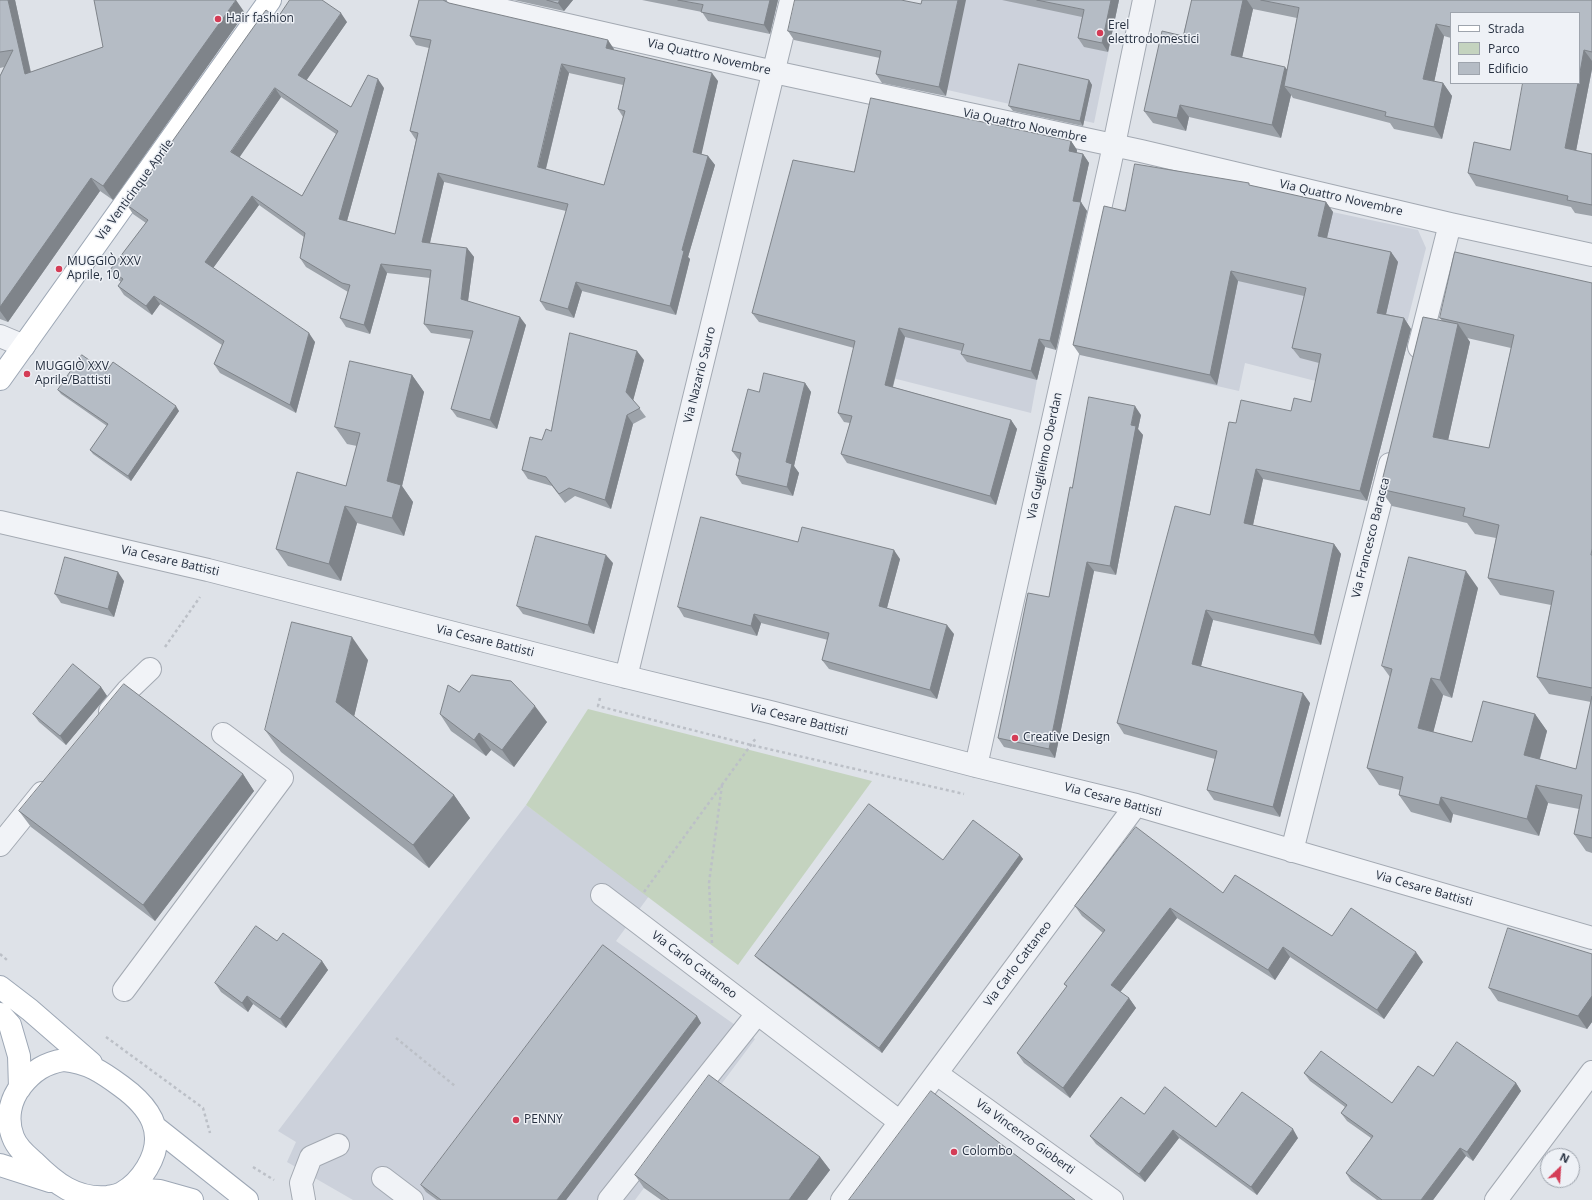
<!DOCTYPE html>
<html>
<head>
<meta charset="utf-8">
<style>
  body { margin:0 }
  #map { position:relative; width:1592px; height:1200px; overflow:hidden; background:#dee2e8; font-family:"Open Sans",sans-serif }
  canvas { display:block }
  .legend { position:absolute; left:1450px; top:12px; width:130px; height:72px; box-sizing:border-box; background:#eef1f6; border:1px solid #9ea4ad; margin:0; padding:5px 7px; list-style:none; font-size:12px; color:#263040 }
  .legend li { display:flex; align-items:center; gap:8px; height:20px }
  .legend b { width:20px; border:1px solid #9ea4ad }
  .north { position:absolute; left:1540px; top:1148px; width:40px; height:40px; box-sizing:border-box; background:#eef1f6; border:1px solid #9ea4ad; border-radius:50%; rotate:25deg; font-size:11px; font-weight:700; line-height:16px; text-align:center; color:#263040 }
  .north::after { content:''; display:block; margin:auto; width:14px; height:18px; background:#d43c56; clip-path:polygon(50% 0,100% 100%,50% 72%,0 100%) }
</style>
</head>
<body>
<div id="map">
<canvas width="1592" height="1200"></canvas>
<ul class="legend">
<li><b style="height:5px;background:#fff"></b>Strada</li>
<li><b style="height:11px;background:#c4d3bf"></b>Parco</li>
<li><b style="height:11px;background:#b5bcc5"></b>Edificio</li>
</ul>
<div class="north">N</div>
</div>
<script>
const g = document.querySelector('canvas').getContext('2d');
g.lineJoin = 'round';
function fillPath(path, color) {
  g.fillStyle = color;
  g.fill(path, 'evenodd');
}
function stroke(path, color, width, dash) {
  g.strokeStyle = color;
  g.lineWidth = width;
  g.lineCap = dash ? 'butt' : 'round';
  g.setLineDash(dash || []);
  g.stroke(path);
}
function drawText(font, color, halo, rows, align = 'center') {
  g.font = font + ' "Open Sans",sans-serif';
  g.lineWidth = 3;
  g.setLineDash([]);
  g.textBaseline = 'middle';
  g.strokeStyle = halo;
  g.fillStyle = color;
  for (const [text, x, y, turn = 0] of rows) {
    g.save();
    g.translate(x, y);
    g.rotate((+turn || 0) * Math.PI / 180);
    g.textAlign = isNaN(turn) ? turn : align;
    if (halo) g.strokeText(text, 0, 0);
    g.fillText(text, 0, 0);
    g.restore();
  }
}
const built = new Path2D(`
  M930,0H1119L1094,123L912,82Z
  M1137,197L1280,201L1418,230L1426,248L1406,327L1390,400L1245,363L1239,391L1085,356L1115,217Z
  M896,212L1068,252L1037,380L1031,413L857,369Z
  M526,805L649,896L616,941L755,1039L635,1200H353L287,1162L296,1142L278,1131Z`);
const green = new Path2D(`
  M588,709L872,781L738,965L526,805Z`);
const path = new Path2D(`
  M165,647L200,597
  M600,698L598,706L751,745L964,794
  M644,892L756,738
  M712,943L709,883L722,785
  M0,954L7,960
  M106,1037L203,1108L210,1133
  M396,1038L455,1086
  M253,1167L274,1180`);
const minor = new Path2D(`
  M458,0L774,72L1141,151L1450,224L1592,255
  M0,336L24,346
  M1419,347L1450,224
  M0,522L208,570L606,672L774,713L976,766L1136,805L1592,938
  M626,677L791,0
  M110,711L127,691L150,669
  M976,766L1110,164L1144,0
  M0,845L42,793
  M1292,851L1390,464
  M602,895L900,1122
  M124,990L282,778L223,734
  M937,1074L1112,1200
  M383,1178L412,1200
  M304,1200L301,1183L311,1157L338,1145
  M609,1200L757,1014
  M842,1200L1136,805
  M1496,1200L1592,1072`);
const major = new Path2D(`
  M0,379L270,0
  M0,987L30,1010L91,1063
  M0,1014L10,1025L19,1056L20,1088
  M64,1060C87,1062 102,1072 121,1086C150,1107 168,1133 147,1168C141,1178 133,1187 122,1193C117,1196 113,1196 108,1197C76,1200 55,1183 34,1162C26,1155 17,1148 13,1137C6,1119 10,1100 21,1086C33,1071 45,1063 64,1060Z
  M155,1127L247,1200
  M0,1165L50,1181
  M129,1189L160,1191L192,1200`);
const wall = new Path2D(`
  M0,0H15L31,72L103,47L245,13L113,200L100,191L8,322L0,319V76L4,67L0,68Z
  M419,0H446V2L449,3L614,49V50L718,81L701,154L708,156L715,165L688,257L690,259L676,315L582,291L574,318L546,310L540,301L566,211L444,182L430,243L467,248L474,257L468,301L526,325L497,429L457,417L451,409L471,339L431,333L424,324L430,278L387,273L370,334L346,327L340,318L348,292L306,267L300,258L304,237L259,205L213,268L315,342L296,413L220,373L214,364L222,345L160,304L152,315L124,295L118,286L121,282L116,278L110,270L146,223L133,214L127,205L277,18L347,22L306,80L351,107L384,88L347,221L395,234L416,140L410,131L429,48L416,45L410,36ZM569,73L623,85L618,109L623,117L604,185L546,169ZM281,97L336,134L302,196L239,157Z
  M514,0H573L564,11Z
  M642,0H778L770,34L708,21L702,12Z
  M901,0L946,96L882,83L876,74L880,58L794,40L788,31Z
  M1002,0H1119L1108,52L1084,47L1078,38L1082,17Z
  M1192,0H1592V69L1576,151L1592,154V216L1575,213L1571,207L1476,186L1468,173L1510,150L1579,13H1451V38L1444,36L1434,82L1443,83L1452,96L1442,139L1394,129L1390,123L1293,98L1291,95L1281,138L1189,117L1186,131L1153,123L1144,111L1183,36ZM1253,9L1297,18L1287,69L1242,57Z
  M1089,80L1092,85L1083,126L1013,111L1009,106Z
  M1071,141L1077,150V153L1083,154L1089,163L1080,202L1087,211L1056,350L1045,347L1037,380L967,362L961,354L962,351L905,337L893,387L1011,420L1017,429L996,505L847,463L841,454L850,423L844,422L838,413L854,348L759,322L752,313L854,172Z
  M1251,186L1326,202L1333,212L1327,238L1391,252L1398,262L1386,314L1404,318L1411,329L1367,501L1263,479L1253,525L1334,544L1341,554L1321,645L1213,620L1201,666L1310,703L1280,817L1214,800L1207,790L1215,759L1124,734L1117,723L1210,515L1236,423L1291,411L1311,402L1319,363L1300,358L1292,348L1304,296L1238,281L1217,385L1080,355L1073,345L1125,211Z
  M1592,283V853L1586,851L1574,834L1579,809L1548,803L1539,836L1453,814L1451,823L1411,812L1399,795L1400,790L1379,785L1367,768L1390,677L1382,666L1478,588L1452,698L1443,695L1433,732L1472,742L1535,714L1547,731L1540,759L1576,769L1591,702L1549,694L1537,677L1551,605L1500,595L1488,578L1496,538L1475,534L1467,523L1392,506L1380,489L1442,321L1440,318ZM1467,338L1511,348L1489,448L1448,440L1470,342Z
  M644,360L633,400L646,417L633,424L611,509L575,496L565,503L552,486L528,479L522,470L551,431Z
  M106,372L179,411L131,481L93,454L90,450L107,426L61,394L58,390Z
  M412,375L424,392L402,486L413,502L404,536L357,523L341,581L288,566L276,549L346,486L357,446L347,444L335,427Z
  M805,383L811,392L794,466L799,473L793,496L742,484L736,475L740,460H739L732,451L759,392Z
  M1141,415L1138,429L1143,435L1116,575L1094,571L1055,758L1004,747L998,738L1049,597L1072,488Z
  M798,542L900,559L887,608L954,634L937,699L829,669L822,660L828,640L761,623L757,636L684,617L678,607Z
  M613,563L594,634L523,614L517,606Z
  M124,581L114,617L61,603L55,594Z
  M368,660L354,716L454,795L470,818L429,868L281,752L265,730Z
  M101,687L107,696L66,745L39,722L33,714Z
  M459,692L547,722L514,767L491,750L486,756L451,731L440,714Z
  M243,774L254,791L155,921L31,827L19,811Z
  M1020,855L1023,859L882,1053L759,960L755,956L943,860Z
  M1223,893L1332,936L1423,962L1384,1019L1290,957L1275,980L1177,918L1120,992L1129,998L1136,1008L1070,1098L1024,1063L1017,1053L1067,987L1064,984L1103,933L1082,916L1075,906Z
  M277,941L322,961L328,970L286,1028L253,1004L248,1012L221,992L215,983Z
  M1592,954V1022L1587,1029L1498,1001L1489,988Z
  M697,1016L701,1023L566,1200H437L426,1192L421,1185Z
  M1304,1073L1392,1103L1433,1076L1516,1083L1521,1091L1473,1161L1466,1156L1433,1200H1377L1351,1181L1346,1173L1371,1138L1347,1121L1341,1113L1345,1107L1310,1081Z
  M1144,1114L1216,1127L1298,1138L1257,1195L1179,1138L1145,1182L1096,1144L1090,1136Z
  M820,1157L830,1170L807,1200H661L644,1188L635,1175Z`);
const shadedWall = new Path2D(`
  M8,0H15L34,88L25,74Z
  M236,0L245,13L113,200L103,186Z
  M560,0H573L564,11L558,3Z
  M770,0H778L770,34L764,25Z
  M958,0H966L946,96L939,87Z
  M1111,0H1119L1108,52L1102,43Z
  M1243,0H1247L1253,9L1240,67L1231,55Z
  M341,13L347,22L304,84L298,75Z
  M1436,24L1444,36L1432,92L1423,79Z
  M608,40L614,49L613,57L606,48Z
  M1584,50L1592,61V69L1574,161L1565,148L1578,83H1579V78Z
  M562,64L569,73L544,176L538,167Z
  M1285,67L1294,79L1284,86L1291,95L1281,138L1272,125Z
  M712,73L718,81L700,161L693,152Z
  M378,79L384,88L345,228L339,219Z
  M1089,80L1092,85L1083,126L1080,121Z
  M1443,83L1452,96L1442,139L1434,127Z
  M275,88L281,97L237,161L231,152Z
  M1180,105L1189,117L1186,131L1177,118Z
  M1071,141L1077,150L1075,160L1069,151Z
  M1083,154L1089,163L1079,209L1073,201Z
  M708,156L715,165L688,257L690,259L676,315L670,306L682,250Z
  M438,173L444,182L428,251L422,242Z
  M91,178L100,191L8,322L0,311V307Z
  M252,196L259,205L211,271L205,262Z
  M1081,202L1087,211L1056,350L1050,341Z
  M1326,202L1333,212L1325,246L1318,236Z
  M467,248L474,257L467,308L461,299Z
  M1391,252L1398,262L1384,323L1377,313Z
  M381,264L387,273L370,334L364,325Z
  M1231,271L1238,281L1217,385L1210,375Z
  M576,282L582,291L574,318L568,309Z
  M154,296L160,304L152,315L146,306Z
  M520,317L526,325L497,429L490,420Z
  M1404,318L1411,329L1367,501L1360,491Z
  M1458,324L1470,342L1445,454L1433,437Z
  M899,328L905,337L891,393L885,385Z
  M309,333L315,342L296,413L290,405Z
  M1039,339L1045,347L1037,380L1031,371Z
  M637,351L644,360L633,401L626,392Z
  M412,375L424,392L402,486L413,502L404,536L392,518L387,481Z
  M805,383L811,392L794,466L799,473L793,496L787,487L786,462Z
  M176,406L179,411L131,481L128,476Z
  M1135,406L1141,415L1138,429L1143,435L1116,575L1110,566L1131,425Z
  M627,415L633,424L611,509L605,500Z
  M1011,420L1017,429L996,505L990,496Z
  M1256,469L1263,479L1251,534L1244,523Z
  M345,506L357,523L341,581L329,564Z
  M1334,544L1341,554L1321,645L1314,635Z
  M894,550L900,559L885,615L879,606Z
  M606,555L613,563L594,634L588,625Z
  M1087,562L1094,571L1055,758L1049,749Z
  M1466,571L1478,588L1452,698L1440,680Z
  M118,572L124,581L114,617L108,609Z
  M1206,610L1213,620L1199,674L1192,664Z
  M754,614L761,623L757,636L751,626Z
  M947,625L954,634L937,699L930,690Z
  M352,637L368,660L352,725L336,702Z
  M1431,678L1443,695L1430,745L1418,728Z
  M101,687L107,696L66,745L60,736Z
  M1303,693L1310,703L1280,817L1273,807Z
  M535,706L547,722L514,767L502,750Z
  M1535,714L1547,731L1536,772L1524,755Z
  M479,733L491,750L486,756L474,740Z
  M243,774L254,791L155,921L143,905Z
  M1536,785L1548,803L1539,836L1527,819Z
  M454,795L470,818L429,868L413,845Z
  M1441,797L1453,814L1451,823L1439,805Z
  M1020,855L1023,859L882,1053L879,1048Z
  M1170,908L1177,918L1118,995L1111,985Z
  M1283,947L1290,957L1275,980L1268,970Z
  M1416,952L1423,962L1384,1019L1377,1010Z
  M322,961L328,970L286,1028L280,1019Z
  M247,996L253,1004L248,1012L242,1003Z
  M1592,996V1022L1587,1029L1578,1016Z
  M1129,998L1136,1008L1070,1098L1063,1088Z
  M697,1016L701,1023L566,1200H557Z
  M1516,1083L1521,1091L1473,1161L1467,1152Z
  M1293,1129L1298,1138L1257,1195L1251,1187Z
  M1173,1130L1179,1138L1145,1182L1139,1174Z
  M1460,1148L1466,1156L1433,1200H1421Z
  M820,1157L830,1170L807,1200H789Z`);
const building = new Path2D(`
  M0,0H8L25,74L103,47L94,0H236L103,186L91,178L0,307V76L13,50L0,52Z
  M290,0H322L341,13L298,75L351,107L368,75L378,79L339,219L395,234L418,133L410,131L431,40L410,36L419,0H443L449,3L608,40L606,48L712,73L693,152L708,156L682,250L684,251L670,306L576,282L568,309L540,301L568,204L438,173L422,242L467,248L461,299L520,317L490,420L451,409L473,331L424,324L431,270L381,264L364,325L340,318L350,285L342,283L300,258L305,233L252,196L205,262L309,333L290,405L214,364L224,341L154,296L146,306L118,286L123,279L110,270L148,220L127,205L260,18L266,10L277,18ZM562,64L625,78L618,109L625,111L604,185L538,167ZM275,88L338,131L302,196L231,152Z
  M547,0H560L558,3Z
  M678,0H770L764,25L701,12L703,5Z
  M795,0H901L921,4L922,0H958L939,87L876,74L881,51L788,31Z
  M1037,0H1111L1102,43L1078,38L1084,10Z
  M1192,0H1243L1231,55L1285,67L1272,125L1180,105L1177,118L1144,111L1162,31L1183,36Z
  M1261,0H1592V52L1584,50L1579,78V13H1451V27L1436,24L1423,79L1443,83L1434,127L1385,116L1386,112L1284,86L1299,8Z
  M1019,64L1089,80L1080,121L1009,106Z
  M1523,83H1578L1565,148L1592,154V205L1567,200L1568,196L1468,173L1474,142L1510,150Z
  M871,98L1071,141L1069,151L1083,154L1073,201L1081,202L1050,341L1039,339L1031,371L961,354L964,344L899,328L885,385L1011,420L990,496L841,454L852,416L838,413L855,341L752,313L793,160L854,172Z
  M1135,164L1249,183V185L1326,202L1318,236L1391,252L1377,313L1404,318L1360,491L1256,469L1244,523L1334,544L1314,635L1206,610L1192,664L1303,693L1273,807L1207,790L1217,751L1117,723L1175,506L1210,515L1229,422L1236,423L1241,400L1291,411L1294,398L1311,402L1321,354L1292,348L1306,288L1231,271L1210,375L1073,345L1104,206L1125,211Z
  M1455,252L1592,283V549L1591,555H1592V688L1537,677L1554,591L1488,578L1499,525L1463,516L1465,508L1380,489L1423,317L1458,324L1433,437L1489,448L1514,335L1440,318Z
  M570,333L637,351L626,392L640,408L627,415L605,500L569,488L559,494L546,477L522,470L530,437L542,440L546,429L551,431Z
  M82,355L106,372L113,362L176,406L128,476L90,450L108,424L58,390Z
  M350,361L412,375L387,481L401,485L392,518L345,506L329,564L276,549L297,472L346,486L360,433L335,427Z
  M764,373L805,383L786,462L792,464L787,487L736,475L741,453L732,451L748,389L759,392Z
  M1089,397L1135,406L1131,425L1136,426L1110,566L1087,562L1049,749L998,738L1028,593L1049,597L1070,487L1072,488Z
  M701,517L798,542L802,527L894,550L879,606L947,625L930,690L822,660L829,633L754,614L751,626L678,607Z
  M536,536L606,555L588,625L517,606Z
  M65,557L118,572L108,609L55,594Z
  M1409,557L1466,571L1440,680L1431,678L1418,728L1472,742L1483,701L1535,714L1524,755L1576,769L1592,696V838L1574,834L1582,795L1536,785L1527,819L1441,797L1439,805L1399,795L1403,777L1367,768L1392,669L1382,666Z
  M292,622L352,637L336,702L454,795L413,845L265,730Z
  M73,664L101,687L60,736L33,714Z
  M472,675L511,681L535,706L502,750L479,733L474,740L440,714L448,685L459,692Z
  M124,684L243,774L143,905L19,811Z
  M869,804L943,860L973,820L1020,855L879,1048L755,956Z
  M1136,827L1223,893L1235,875L1332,936L1351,908L1416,952L1377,1010L1283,947L1268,970L1170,908L1111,985L1129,998L1063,1088L1017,1053L1067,986L1064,984L1105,930L1075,906Z
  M256,926L277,941L283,933L322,961L280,1019L247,996L242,1003L215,983Z
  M1508,928L1592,954V996L1578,1016L1489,988Z
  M603,945L697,1016L557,1200H441L421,1185Z
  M1457,1042L1516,1083L1467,1152L1460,1148L1421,1200H1382L1346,1173L1373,1136L1341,1113L1347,1105L1304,1073L1321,1051L1392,1103L1418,1066L1433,1076Z
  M709,1075L820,1157L789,1200H669L635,1175Z
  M1165,1087L1216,1127L1242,1092L1293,1129L1251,1187L1173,1130L1139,1174L1090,1136L1121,1097L1144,1114Z
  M931,1091L1075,1200H849Z`);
const markers = [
  [218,19,4,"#d43c56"],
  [1100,33,4,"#d43c56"],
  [59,269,4,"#d43c56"],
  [27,374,4,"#d43c56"],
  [1015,738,4,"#d43c56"],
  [516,1120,4,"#d43c56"],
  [954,1152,4,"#d43c56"]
];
const poiNames = [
  ["Hair fashion",226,19],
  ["Erel",1108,26],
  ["elettrodomestici",1108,40],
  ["MUGGIÒ XXV",67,262],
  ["Aprile, 10",67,276],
  ["MUGGIÒ XXV",35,367],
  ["Aprile/Battisti",35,381],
  ["Creative Design",1023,738],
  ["PENNY",524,1120],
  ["Colombo",962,1152]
];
const streetNames = [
  ["Via Quattro Novembre",709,57,13],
  ["Via Quattro Novembre",1025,126,12],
  ["Via Venticinque Aprile",135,190,-54],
  ["Via Quattro Novembre",1341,198,13],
  ["Via Nazario Sauro",700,375,-76],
  ["Via Guglielmo Oberdan",1045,456,-78],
  ["Via Francesco Baracca",1371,538,-76],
  ["Via Cesare Battisti",170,561,13],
  ["Via Cesare Battisti",485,641,14],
  ["Via Cesare Battisti",799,720,14],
  ["Via Cesare Battisti",1113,800,15],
  ["Via Cesare Battisti",1424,889,16],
  ["Via Carlo Cattaneo",1018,964,-53],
  ["Via Carlo Cattaneo",694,965,37],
  ["Via Vincenzo Gioberti",1025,1137,36]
];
fillPath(built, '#ccd1db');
fillPath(green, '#c4d3bf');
stroke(minor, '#a3a9b2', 24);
stroke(major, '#9da7b5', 24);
stroke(path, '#bcc0c7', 2.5, [3, 3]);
stroke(minor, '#f1f3f7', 22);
stroke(major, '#fff', 22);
fillPath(wall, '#9ca2a9');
fillPath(shadedWall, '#7f848a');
fillPath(building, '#b5bcc5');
stroke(building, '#7f848a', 1);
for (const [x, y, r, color] of markers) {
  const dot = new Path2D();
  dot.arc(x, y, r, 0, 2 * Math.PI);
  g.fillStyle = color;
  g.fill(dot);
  stroke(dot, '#eef1f6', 1.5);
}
drawText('12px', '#263040', '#eef1f6', poiNames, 'left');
drawText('12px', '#263040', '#eef1f6', streetNames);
</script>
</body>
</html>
